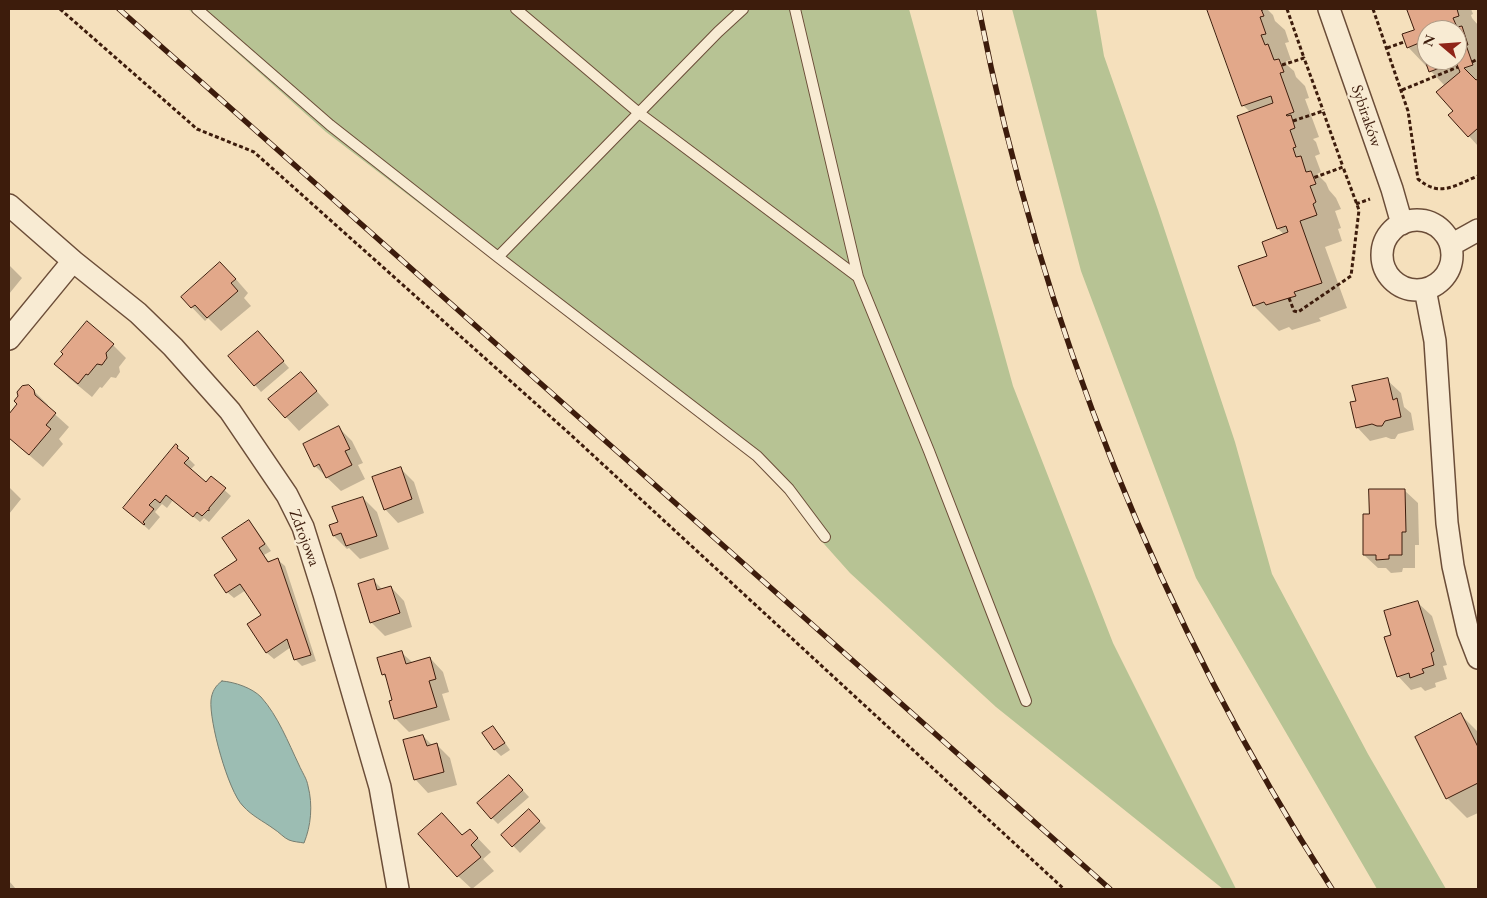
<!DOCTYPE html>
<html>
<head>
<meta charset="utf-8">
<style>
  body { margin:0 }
  #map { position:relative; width:1487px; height:898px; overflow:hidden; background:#f5e0bc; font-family:"EB Garamond",serif }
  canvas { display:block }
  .frame { position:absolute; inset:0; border:10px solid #3d1c0c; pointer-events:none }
  .north { position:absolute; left:1417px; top:20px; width:50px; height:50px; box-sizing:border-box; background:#f8ebd3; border:1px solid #ad9883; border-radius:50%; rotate:288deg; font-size:14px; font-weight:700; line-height:20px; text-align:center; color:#3d1c0c }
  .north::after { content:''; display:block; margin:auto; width:18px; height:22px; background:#8f2418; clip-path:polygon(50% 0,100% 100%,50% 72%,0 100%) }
</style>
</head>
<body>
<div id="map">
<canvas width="1487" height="898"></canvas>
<div class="frame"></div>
<div class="north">N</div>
</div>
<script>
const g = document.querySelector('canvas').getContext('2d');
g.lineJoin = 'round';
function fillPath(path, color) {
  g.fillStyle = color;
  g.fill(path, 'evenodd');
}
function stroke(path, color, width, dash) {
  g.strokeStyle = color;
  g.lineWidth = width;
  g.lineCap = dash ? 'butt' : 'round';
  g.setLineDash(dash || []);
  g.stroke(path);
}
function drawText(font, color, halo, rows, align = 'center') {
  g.font = font + ' "EB Garamond",serif';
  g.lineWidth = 5;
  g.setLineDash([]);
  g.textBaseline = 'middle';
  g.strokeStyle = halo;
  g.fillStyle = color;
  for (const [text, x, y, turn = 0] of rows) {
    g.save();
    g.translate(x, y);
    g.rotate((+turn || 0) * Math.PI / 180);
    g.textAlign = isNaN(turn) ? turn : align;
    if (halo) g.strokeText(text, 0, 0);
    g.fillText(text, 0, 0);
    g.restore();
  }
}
const green = new Path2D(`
  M188,9H909L1013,386L1113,643L1236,889H1223L996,707L850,573L817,536L785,493L753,459L326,132Z
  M1012,9H1096L1104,56L1158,210L1235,442L1272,574L1368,754L1446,889H1377L1196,578L1081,271Z`);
const water = new Path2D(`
  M222,681C235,682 252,688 261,697C278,716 288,742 299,765C302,772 307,779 308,786C313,805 311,826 304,843C299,842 294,842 289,840C284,838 279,832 274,829C263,821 252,816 243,806C228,791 209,721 211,700C212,692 215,686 222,681Z`);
const shadow = new Path2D(`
  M1208,9H1267L1273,15L1275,21L1285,30L1289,42L1285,43L1291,60L1286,61L1287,65L1294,71L1296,77L1305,86L1309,98L1305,99L1319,137L1313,139L1316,142L1320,154L1315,156L1321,172L1317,174L1326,183L1329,190L1336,198L1341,209L1335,211L1341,228L1338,229L1342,241L1325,247L1347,308L1319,318L1321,321L1292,330L1289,327L1279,331L1254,306L1268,257L1285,235L1278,229L1238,117L1250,112L1243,105Z
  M1405,9H1471L1473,14L1471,15L1472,18L1478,25V146L1450,115L1455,111L1445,86L1408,47L1416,31L1410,13ZM1427,30H1457V60H1427Z
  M9,265L22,278L9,294Z
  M234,277L248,293L244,298L251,306L221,331L208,318L205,321L182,297Z
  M264,339L289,368L261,392L255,385Z
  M113,345L126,358L119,367L120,372L116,378L111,377L102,388L100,387L92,397L69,378L56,364Z
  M301,373L329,405L299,431L286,417Z
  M1387,380L1401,393L1404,407L1411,413L1414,430L1398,434L1395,439H1391L1386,437L1370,441L1357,427V402Z
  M34,391L48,405V408L69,427L59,439L63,444L43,467L9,438V416Z
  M338,427L352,441L363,463L358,465L365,479L341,491L315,466Z
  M188,458L195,465L190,470L206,483L211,478L231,496L209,522L204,518L200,522L173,500L167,508L162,504L155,512L160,517L149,530L125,508Z
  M401,469L414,482L424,513L398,523L385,509Z
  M9,487L21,499L9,514Z
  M1404,490L1418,503L1419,545H1415V568H1403L1402,572L1391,573L1386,568H1378L1364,555L1371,515Z
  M363,498L377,512L389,549L360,559L349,548L347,549L334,536L339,523Z
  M249,522L255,528L271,551L264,555L270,563L278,560L285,566L316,661L302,666L295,659L291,647L274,659L267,653L249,625L262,616L246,590L234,598L227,592L238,561Z
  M373,580L383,590L391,587L404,601L412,627L385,636L371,622Z
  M1418,603L1432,616L1447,665L1443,666L1447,679L1435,683L1436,687L1425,691L1421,687L1411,690L1398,676Z
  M402,653L413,663L430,658L443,672L449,692L442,694L450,720L409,732L395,718L393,701L387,679L383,674Z
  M1461,715L1478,732V813L1467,818L1447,798Z
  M493,727L499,734L510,750L501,756L495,750Z
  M423,736L432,745L436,744L450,758L457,785L428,793L415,779Z
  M516,783L529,797L498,824L492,818Z
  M529,811L546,828L520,853L503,835Z
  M470,830L491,852L483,859L494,871L472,889L458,876L463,836Z
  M9,881L16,889H9Z`);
const building = new Path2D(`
  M1207,9H1261L1264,16L1260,17L1266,34L1261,35L1265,45L1268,44L1274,60L1279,59L1284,72L1280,73L1294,112L1286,115L1287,116L1291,115L1295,128L1290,130L1296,147L1293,148L1296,157L1301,156L1306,172L1311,171L1316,184L1310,186L1316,202L1313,204L1317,215L1300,221L1322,283L1294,292L1296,296L1289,298L1266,305L1264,302L1253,306L1238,266L1267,256L1262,242L1288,232L1286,226L1277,229L1237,116L1273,103L1271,96L1242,106Z
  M1407,9H1457L1459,16L1453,18L1457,27L1462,26L1468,45H1466L1473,65L1464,68L1476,80L1478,79V128L1468,137L1448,115L1453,111L1436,92L1460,72L1456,62L1429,72L1419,43L1407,48L1402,34L1414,30ZM1427,30H1457V60H1427Z
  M220,262L236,279L231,283L238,291L207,318L195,305L191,308L181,297Z
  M87,321L114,344L106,353L107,358L102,365L97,364L88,375L86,374L78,384L54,364L63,354L61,352Z
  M258,331L284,361L254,386L228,356Z
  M301,372L317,391L285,418L268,399Z
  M1388,378L1393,400L1397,398L1401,417L1385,421L1382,426H1377L1372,424L1356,428L1350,402L1356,401L1352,386Z
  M29,385L34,390L35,395L56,413L46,425L51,429L29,455L9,438V414L17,404L14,401L18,396L17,392L22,386Z
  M339,426L350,449L345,451L352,465L326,478L319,464L314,467L303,444Z
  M176,444L178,446L177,448L189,458L184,463L206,482L211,476L226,488L209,508V511L208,510L202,516L197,512L193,517L166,495L160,503L155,499L149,505L154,509L143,522L145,524L144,525L123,508Z
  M401,467L412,499L384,510L372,477Z
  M1369,489H1405L1406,532H1402V555H1389V559L1376,560V555H1363V514H1369Z
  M363,497L377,536L346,546L341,533L333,536L329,525L338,522L332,507Z
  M249,520L265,544L259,548L268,562L278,558L311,655L294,660L287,639L266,653L247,624L261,615L240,584L226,593L214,575L237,560L222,538Z
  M374,579L377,590L391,586L400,613L370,623L358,584Z
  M1418,601L1434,651L1431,653L1434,665L1422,669L1424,673L1410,678L1409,673L1397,677L1384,637L1391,635L1384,611Z
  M402,651L406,664L430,657L436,679L429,681L437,707L394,719L389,701L392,700L385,674L382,675L377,658Z
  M1461,713L1478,747V783L1446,799L1415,737Z
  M493,726L505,743L494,750L482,733Z
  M423,735L427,746L437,743L444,772L414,780L403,740Z
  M509,775L523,790L491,819L477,803Z
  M529,809L540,821L512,847L501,835Z
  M442,813L462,835L470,829L478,838L471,845L481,857L457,877L418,834Z`);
const path = new Path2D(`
  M60,9L197,129L254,152L571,435L1064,889
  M1261,9H1263
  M1287,9L1304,58
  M1373,9L1408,111L1418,179C1440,198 1455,185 1478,176
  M1387,48L1404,42
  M1472,62L1478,59
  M1282,65L1304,58L1323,110
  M1402,90L1458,67
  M1293,121L1323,111L1343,167
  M1356,204L1370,199
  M1289,298L1294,311L1298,312L1351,276L1359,210L1343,167L1313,178`);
const service = new Path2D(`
  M197,9L330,125L498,257L757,456L789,489L825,537
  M516,9L639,113L858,277L929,451L1026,701
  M795,9L858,277
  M498,257L718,32L743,9`);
const minor = new Path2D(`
  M1329,9L1392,189L1402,224
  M9,205L73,261L9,339
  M1382 255a35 35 0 1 1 70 0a35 35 0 1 1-70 0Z
  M1451,245L1478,230
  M73,261L138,313L173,347L230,411L287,495L303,527L324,594L380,787L398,889
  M1425,289L1435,341L1447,523L1453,566L1468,632L1478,658`);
const rail = new Path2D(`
  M119,9L1110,889
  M979,9C1040,321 1160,622 1332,889`);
const streetNames = [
  ["Sybiraków",1366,116,71],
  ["Zdrojowa",304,538,69]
];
fillPath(green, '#b7c394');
fillPath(water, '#9cbdb3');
stroke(water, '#767d70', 1);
fillPath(shadow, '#0003');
fillPath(building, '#e2a88a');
stroke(building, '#3d1c0c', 1);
stroke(service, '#6b4d38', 12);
stroke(minor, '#6b4d38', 24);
stroke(path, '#3d1c0c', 3, [4, 2.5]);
stroke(service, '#f8ebd3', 10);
stroke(minor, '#f8ebd3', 21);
stroke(rail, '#3d1c0c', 5.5);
stroke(rail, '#f8ebd3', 4, [11]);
drawText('16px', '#3d1c0c', '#f8ebd3', streetNames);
</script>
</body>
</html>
